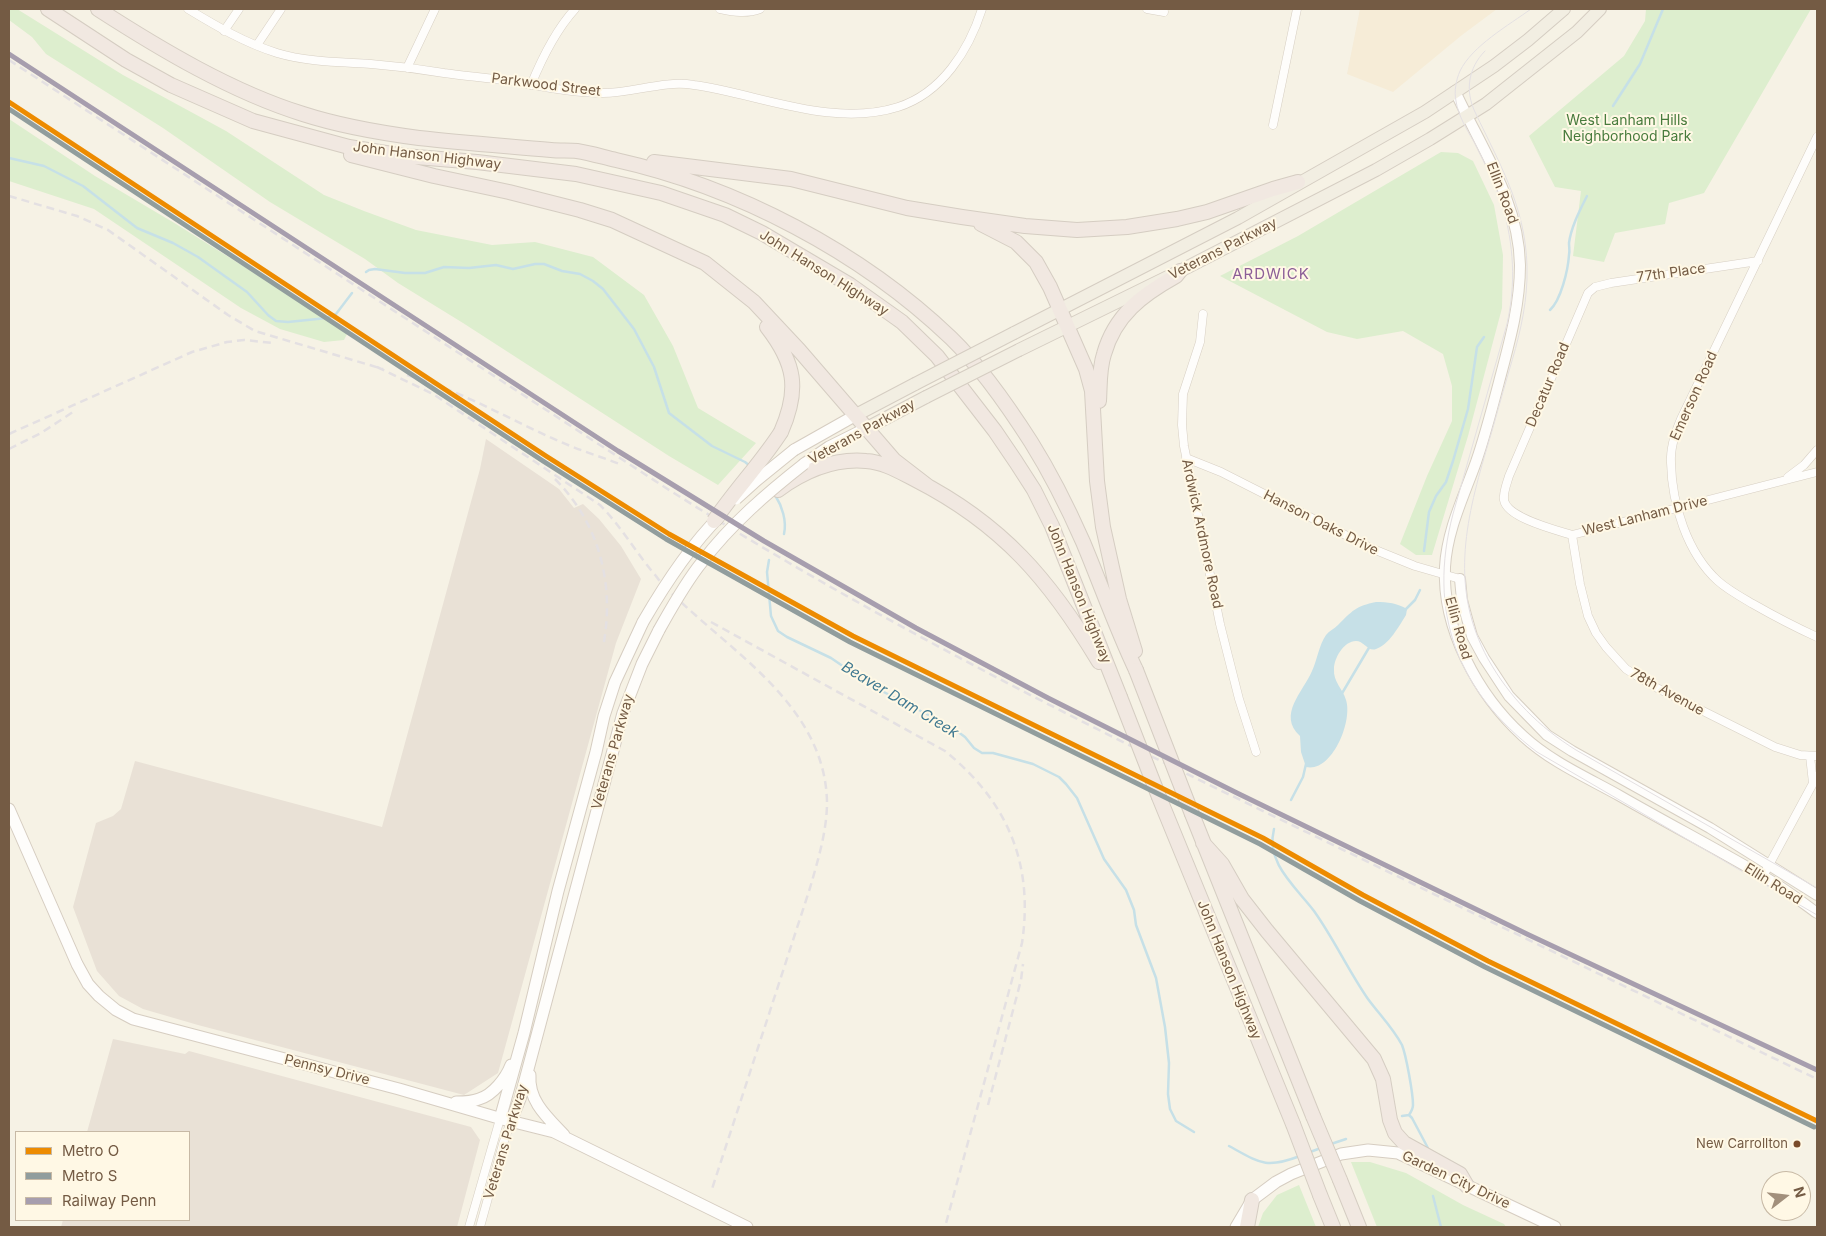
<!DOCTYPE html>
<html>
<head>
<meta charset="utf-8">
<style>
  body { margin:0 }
  #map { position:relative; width:1826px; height:1236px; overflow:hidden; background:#f6f2e5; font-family:Inter,sans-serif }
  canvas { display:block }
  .frame { position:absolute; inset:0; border:10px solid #745b44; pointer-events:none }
  .legend { position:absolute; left:15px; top:1131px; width:175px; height:90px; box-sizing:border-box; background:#fff8e5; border:1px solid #c7b9a5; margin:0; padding:6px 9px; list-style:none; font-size:15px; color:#745b44 }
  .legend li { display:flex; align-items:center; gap:10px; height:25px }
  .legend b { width:25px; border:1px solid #c7b9a5 }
  .north { position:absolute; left:1761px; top:1171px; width:50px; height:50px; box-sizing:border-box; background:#fff8e5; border:1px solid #c7b9a5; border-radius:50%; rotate:74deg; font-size:14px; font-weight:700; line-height:20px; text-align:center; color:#745b44 }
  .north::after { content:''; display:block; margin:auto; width:18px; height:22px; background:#a2907c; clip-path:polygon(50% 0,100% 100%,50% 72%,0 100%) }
</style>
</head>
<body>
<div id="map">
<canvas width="1826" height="1236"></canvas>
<div class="frame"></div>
<ul class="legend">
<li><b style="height:6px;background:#ed8b00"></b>Metro O</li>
<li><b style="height:6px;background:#919d9d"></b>Metro S</li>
<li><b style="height:6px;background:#a79eae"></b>Railway Penn</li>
</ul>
<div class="north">N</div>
</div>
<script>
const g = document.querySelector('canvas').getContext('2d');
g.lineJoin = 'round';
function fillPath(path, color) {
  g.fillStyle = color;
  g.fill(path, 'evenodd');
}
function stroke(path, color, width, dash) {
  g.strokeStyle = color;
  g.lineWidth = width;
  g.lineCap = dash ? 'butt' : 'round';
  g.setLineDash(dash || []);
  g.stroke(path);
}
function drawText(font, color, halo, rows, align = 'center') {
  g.font = font + ' Inter,sans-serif';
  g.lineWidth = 4;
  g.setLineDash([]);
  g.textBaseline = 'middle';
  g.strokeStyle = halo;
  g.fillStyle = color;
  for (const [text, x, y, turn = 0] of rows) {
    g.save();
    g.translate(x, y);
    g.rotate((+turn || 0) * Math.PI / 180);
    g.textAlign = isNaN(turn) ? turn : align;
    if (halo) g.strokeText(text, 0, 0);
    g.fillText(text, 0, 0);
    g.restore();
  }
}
const residential = new Path2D(`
  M1360,9H1497L1462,35L1393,92L1347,74Z`);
const industrial = new Path2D(`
  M486,439L559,489L574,508L583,504L599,519L621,546L641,579L616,643L498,1073L464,1095L198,1025L143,1009L119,996L97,971L73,907L96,823L113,816L121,809L135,761L382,827L480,469Z
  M113,1039L185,1054L189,1051L471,1127L480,1140L457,1227H61L63,1220H189V1132H87Z`);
const green = new Path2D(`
  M9,9H17L123,75L226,131L324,195L364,211L416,230L492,245L535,242L593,257L644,295L673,346L698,408L756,443L718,485L669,456L463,323L398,283L365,259L270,202L163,128L46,54L32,37L9,20Z
  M1646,9H1811L1704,193L1669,203L1665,224L1615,233L1604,262L1573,256L1581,191L1555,187L1529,136L1624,56L1645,21Z
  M9,119L95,176L176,224L348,332L344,340L324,342L280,329L241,308L94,209L9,181Z
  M1441,152L1458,153L1473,161L1494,205L1503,255L1502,308L1468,436L1432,555H1416L1400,544L1427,476L1452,421V386L1443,354L1403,331L1357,339L1327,332L1220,276L1298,236Z
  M1351,1162H1370L1406,1173L1463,1205L1504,1224L1506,1227H1377Z
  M1299,1185L1316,1227H1258L1263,1213L1277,1195Z`);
const water = new Path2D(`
  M1376,602C1388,602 1397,603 1407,609L1406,615C1399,626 1389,645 1376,649C1368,652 1364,641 1356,641C1344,641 1334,658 1334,669C1333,682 1343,689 1346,700C1353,721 1332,773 1306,767L1301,752L1300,736C1277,715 1303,692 1312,671C1317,660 1319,645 1326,635C1329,631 1334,629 1338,625C1352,611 1356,606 1376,602Z`);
const stream = new Path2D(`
  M1613,106L1640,64L1663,9
  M9,158L44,166L83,186L137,228L173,243L198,257L247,292L268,315L276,321L288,322L327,318L336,314L352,293
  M366,272L369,270L375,269L405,273H425L444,267L469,268L496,265L513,269L535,264H544L562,271L580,274L593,281L603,289L634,329L654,367L669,413L712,446L745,462L750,466
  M1550,310C1561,300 1568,270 1569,255C1570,251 1569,247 1569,243C1571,227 1580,210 1587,196
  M775,495C782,506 787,521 784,534
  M1424,551L1429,512L1436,496L1446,482L1453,461L1468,409L1477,347L1484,337
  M769,560L767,572L771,616L778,631L787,637L831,658L872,686L950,726L965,737L974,748L982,753H993L1033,764L1059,777L1066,784L1077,798L1104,859L1126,890L1134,910L1136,925L1156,978L1165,1027L1169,1063L1168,1094L1170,1109L1176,1121L1194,1132
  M1404,611L1415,600L1420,590
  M1341,695L1370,646
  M1291,800L1303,777L1306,764
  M1274,829C1265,863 1296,887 1314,911C1334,939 1348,970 1368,999C1379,1014 1393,1028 1402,1045C1406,1055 1413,1093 1413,1105C1413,1109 1411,1112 1409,1115
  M1402,1116L1409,1115L1412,1118L1429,1150
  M1331,1144L1346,1139
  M1229,1146C1260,1163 1266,1169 1300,1156
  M1310,1152L1321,1148
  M1433,1196L1441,1227`);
const minor = new Path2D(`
  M188,9C216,26 245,43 277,53C307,62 340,62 371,64C396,66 420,69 444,73C466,76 488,78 509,81C540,86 572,93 603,93C634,93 663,80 694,85C759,94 832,128 898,107C942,93 969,50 982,9
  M720,9C734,12 747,14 760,9
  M1147,9L1164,12
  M224,31L239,9
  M257,45L281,9
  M407,68L435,9
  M531,85C542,58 555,31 575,9
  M1273,125L1297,9
  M1817,137L1681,419C1675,433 1670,448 1671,463C1672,504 1687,553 1718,581C1728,590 1741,597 1753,604C1774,616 1795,627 1817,637
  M1758,261L1611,283L1595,287L1588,293L1509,476C1507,483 1503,492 1504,500C1507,518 1556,530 1572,535L1817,472
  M1203,314L1200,342L1183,394L1182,425L1184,446L1220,624L1239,699L1256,752
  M1186,458L1221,472L1373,549L1415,566L1460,579
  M1788,477L1804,465L1817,450
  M1572,535L1580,584L1588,616L1596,633L1606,647L1626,669L1653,686L1775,747L1800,755L1817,756
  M1810,756L1813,783
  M1763,876L1817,776
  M469,1227L500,1119
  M480,1227L503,1144L511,1121`);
const tertiary = new Path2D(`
  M1455,91C1481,148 1519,201 1520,265C1520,306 1509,344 1499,382C1492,409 1485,436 1476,462C1464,496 1447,530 1445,567C1442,629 1478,695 1523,736C1551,762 1588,778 1620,796C1667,823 1715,848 1761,875C1781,886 1799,900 1817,913
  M1460,579L1462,600L1466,615L1472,636L1484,658L1509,696L1547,735L1572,751L1710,828L1817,895`);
const secondary = new Path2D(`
  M794,450L856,415
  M804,464L829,447L867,428
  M9,809L77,964L88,984L99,996L116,1010L133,1019L399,1089L502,1119L554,1132L747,1227
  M530,1075C528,1101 548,1118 564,1135
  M456,1102C463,1102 472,1102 479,1099C493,1095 506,1078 511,1065
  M500,1119L524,1033L558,891L596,752L604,716L615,682L643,622
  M511,1121L520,1099L623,713L642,664L659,630
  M1236,1227L1252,1200L1276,1182L1291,1174L1341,1154L1368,1150L1398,1153L1555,1227`);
const primary = new Path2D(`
  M1014,333L1238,218L1425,112L1494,66L1528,40L1564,9
  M1019,350L1180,271L1376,170L1430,139L1486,104L1577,32L1600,9
  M856,415L915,384
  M867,428L926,397`);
const motorway = new Path2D(`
  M48,9L126,60L171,85L253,121L349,147L404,156L477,162L576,174L661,193L725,215L762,233L850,285L902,322L937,356L995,431L1016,462L1034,490L1052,526L1120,697
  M98,9C160,49 232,92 303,114C340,126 381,133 419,138C463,143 507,146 551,150C560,151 569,150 577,151C590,153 603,157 616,160C737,187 861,252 951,338C982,368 1008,406 1031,442C1051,474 1068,508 1083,542C1101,585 1116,628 1136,670
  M351,155L434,176L509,192L580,210L612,220L705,263L754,302L799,350L894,460L929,487
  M654,162L791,179L907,208L962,217L1025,226L1077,230L1127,227L1177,219L1207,212L1273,189L1298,182
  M981,224L1016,242L1036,262L1050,287L1086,369L1092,391L1097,481L1103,527L1119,599L1135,651
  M767,327C795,363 800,389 781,432
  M1099,401C1100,386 1099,369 1104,354C1115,315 1142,295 1176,276L1180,271
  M778,490C804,471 833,458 866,461C884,462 900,472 916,480C1002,524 1050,580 1099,662
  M1159,797L1293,1124
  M1192,814L1313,1116
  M1203,843L1222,864L1242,899L1267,931L1374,1059L1383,1079L1390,1120L1395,1133L1404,1143L1460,1174L1467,1186
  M1340,1180L1359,1227
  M1320,1195L1333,1227
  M1247,1227L1252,1200`);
const tram = new Path2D(`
  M1531,9C1509,25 1472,46 1460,71C1456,80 1454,91 1456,101C1458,115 1467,130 1474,142C1484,162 1495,183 1502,205C1514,244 1516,284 1507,324L1453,514C1427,612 1457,691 1537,752L1817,915
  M1485,51C1468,68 1465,91 1475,112C1502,169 1529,213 1527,279C1526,311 1518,341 1509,371C1501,398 1494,425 1486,451C1465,523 1450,589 1488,659C1510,698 1539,727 1576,750L1817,888`);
const rail = new Path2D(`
  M9,60L666,488C877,622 1101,733 1325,841C1489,921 1653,1000 1817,1079
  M9,196L77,216L108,230L228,315L255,331L383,369
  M377,367L433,394L600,505C621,526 636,553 656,576C663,586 673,595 682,603C742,659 825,711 827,802C827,831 818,860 810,888L712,1189
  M407,375C462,391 510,420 561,442C581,451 602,457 622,465
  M9,434L192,352L227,342L244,340L274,343
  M9,449L41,433L76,410
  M555,479C600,524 615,586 603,647
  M711,622L945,751C1007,801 1034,863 1022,943L945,1227
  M988,1105L1021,980L1023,964`);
const secondaryBridge = new Path2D(`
  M736,499L757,480L794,450
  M643,622C665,584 689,547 720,516
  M659,630C672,607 685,583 702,562C731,524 767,493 804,464`);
const primaryBridge = new Path2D(`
  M915,384L1014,333
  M926,397L1019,350`);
const motorwayBridge = new Path2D(`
  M714,521C735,490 761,463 781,432
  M1136,670L1192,814
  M1120,697L1159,797
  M1313,1116L1340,1180
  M1293,1124L1320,1195`);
const rail1 = new Path2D(`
  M9,54L618,451L764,541L916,628L1048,698L1237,793L1529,935L1817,1070`);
const metro1 = new Path2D(`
  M9,102L546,456L669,534L853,636L1263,838L1363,895L1488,961L1817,1121`);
const metro2 = new Path2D(`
  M9,109L543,461L666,539L850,642L1260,844L1360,901L1485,967L1814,1127`);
const markers = [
  [1797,1144,4.5,"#7a4b2a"]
];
const busNames = [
  ["New Carrollton",1788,1144]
];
const streetNames = [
  ["Parkwood Street",546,85,7],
  ["John Hanson Highway",427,156,7],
  ["Ellin Road",1502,193,69],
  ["Veterans Parkway",1223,249,-27],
  ["John Hanson Highway",824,273,32],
  ["77th Place",1671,273,-8],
  ["Decatur Road",1548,385,-67],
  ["Emerson Road",1694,396,-66],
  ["Veterans Parkway",862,432,-29],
  ["West Lanham Drive",1645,516,-14],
  ["Hanson Oaks Drive",1321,523,27],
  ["Ardwick Ardmore Road",1202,534,78],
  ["John Hanson Highway",1079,594,68],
  ["Ellin Road",1458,628,74],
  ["78th Avenue",1667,692,29],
  ["Veterans Parkway",613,752,-74],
  ["Ellin Road",1773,884,32],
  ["John Hanson Highway",1229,970,68],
  ["Pennsy Drive",327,1070,14],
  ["Veterans Parkway",506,1142,-73],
  ["Garden City Drive",1456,1180,25]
];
const parkNames = [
  ["West Lanham Hills",1627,121],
  ["Neighborhood Park",1627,137]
];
const neighbourhoodNames = [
  ["ARDWICK",1271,274]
];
const waterNames = [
  ["Beaver Dam Creek",900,700,31]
];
fillPath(residential, '#f6ecd7');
fillPath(industrial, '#e9e1d6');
fillPath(green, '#ddeece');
fillPath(water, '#c6e0e7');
stroke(stream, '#c6e0e7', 2.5);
stroke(minor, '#d7cfc3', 9);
stroke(tertiary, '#d7cfc3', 12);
stroke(secondary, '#d6cdc1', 13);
stroke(primary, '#d5cdc2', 14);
stroke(motorway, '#d5cdc2', 16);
stroke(minor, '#fefdfb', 8);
stroke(tertiary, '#fefdfb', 10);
stroke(secondary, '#fefdfb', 11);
stroke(primary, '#f2eee2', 12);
stroke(motorway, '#f1e8e1', 14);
stroke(tram, '#e4e0e2', 1);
stroke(rail, '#e4e0e2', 2.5, [8, 5]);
stroke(secondaryBridge, '#d6cdc1', 13, []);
stroke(primaryBridge, '#d5cdc2', 14, []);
stroke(motorwayBridge, '#d5cdc2', 16, []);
stroke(secondaryBridge, '#fefdfb', 11);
stroke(primaryBridge, '#f2eee2', 12);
stroke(motorwayBridge, '#f1e8e1', 14);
stroke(rail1, '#a79eae', 5);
stroke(metro1, '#ed8b00', 5);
stroke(metro2, '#919d9d', 5);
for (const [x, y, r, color] of markers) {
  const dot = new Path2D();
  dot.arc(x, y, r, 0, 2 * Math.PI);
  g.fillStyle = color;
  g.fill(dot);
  stroke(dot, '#fff8e5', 2);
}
drawText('13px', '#745b44', '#fff8e5', busNames, 'right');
drawText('14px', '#745b44', '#fff8e5', streetNames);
drawText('14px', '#477b3c', '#fff8e5', parkNames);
g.letterSpacing = '1px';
drawText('15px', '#8c5f98', '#fff8e5', neighbourhoodNames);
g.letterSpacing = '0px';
drawText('italic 15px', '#407991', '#fff8e5', waterNames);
</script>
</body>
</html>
